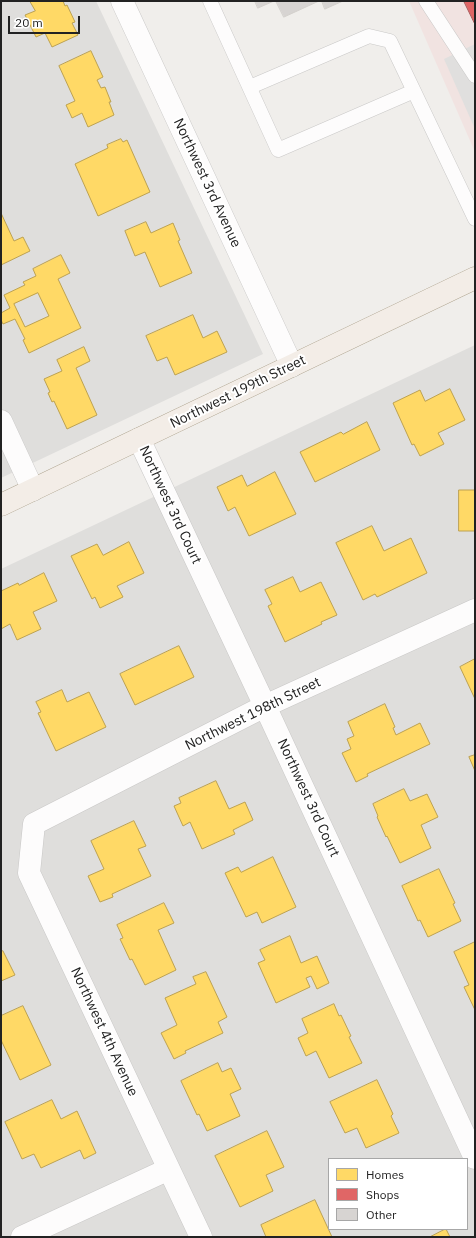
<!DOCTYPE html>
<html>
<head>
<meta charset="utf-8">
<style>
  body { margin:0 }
  #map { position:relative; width:476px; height:1238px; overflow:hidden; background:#f0eeeb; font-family:"IBM Plex Sans",sans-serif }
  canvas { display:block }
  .frame { position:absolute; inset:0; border:2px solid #222; pointer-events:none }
  .legend { position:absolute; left:328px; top:1158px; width:140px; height:72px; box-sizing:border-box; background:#fff; border:1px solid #a7a7a7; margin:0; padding:5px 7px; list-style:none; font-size:12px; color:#222 }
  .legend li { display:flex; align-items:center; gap:8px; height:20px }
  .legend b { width:20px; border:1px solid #a7a7a7 }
  .scale { position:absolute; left:8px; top:16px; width:72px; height:18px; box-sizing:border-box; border:2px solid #222; border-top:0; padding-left:5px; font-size:12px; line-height:14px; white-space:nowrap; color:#222; -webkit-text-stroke:3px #fff; paint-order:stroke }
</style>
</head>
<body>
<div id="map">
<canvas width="476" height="1238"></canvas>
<div class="frame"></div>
<ul class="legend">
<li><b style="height:11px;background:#ffd966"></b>Homes</li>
<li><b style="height:11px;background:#e06666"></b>Shops</li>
<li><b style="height:11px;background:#d7d4d2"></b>Other</li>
</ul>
<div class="scale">20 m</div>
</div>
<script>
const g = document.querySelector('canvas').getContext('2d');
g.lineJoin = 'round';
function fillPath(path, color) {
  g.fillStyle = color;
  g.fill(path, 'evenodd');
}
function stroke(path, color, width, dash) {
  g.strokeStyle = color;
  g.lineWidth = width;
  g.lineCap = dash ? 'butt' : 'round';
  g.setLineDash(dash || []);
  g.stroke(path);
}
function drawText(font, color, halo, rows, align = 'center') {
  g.font = font + ' "IBM Plex Sans",sans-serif';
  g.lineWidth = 4;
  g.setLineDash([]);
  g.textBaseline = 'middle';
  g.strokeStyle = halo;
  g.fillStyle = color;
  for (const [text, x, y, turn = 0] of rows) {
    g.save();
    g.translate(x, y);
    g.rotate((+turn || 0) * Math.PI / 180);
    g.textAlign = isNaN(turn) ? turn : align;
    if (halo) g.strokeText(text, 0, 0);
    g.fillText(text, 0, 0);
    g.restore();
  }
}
const residential = new Path2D(`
  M1,1H96L263,354L1,478Z
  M475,345V1237H1V569ZM329,1159H467V1229H329Z`);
const commercial = new Path2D(`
  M409,1H475V152Z`);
const parking = new Path2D(`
  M475,44V129L444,59Z`);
const homes = new Path2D(`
  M30,1H63L65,6L67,5L75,22L72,23L78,35L52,47L45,33L36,37L25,15L35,11Z
  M91,51L103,77L97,80L101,88L105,87L111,102H109L114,115L88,127L82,113L72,118L66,105L75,101L59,66Z
  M121,139L123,142L127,140L150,192L98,216L75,164L108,148L107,145Z
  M1,213L14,241L23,237L30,251L1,265Z
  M146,222L151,233L173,223L180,240L178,241L192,273L160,287L145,252L135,256L125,231Z
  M61,255L70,273L58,279L81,328L29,353L23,340L25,339L15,319L3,324L1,320V313L10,308L4,295L25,285L23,282L36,276L33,269ZM38,293L49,316L25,327L14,304Z
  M193,315L203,338L217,331L227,352L175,375L167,357L157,361L146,336Z
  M84,347L90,361L76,368L97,415L67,429L54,401L52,402L48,393L50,392L44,379L62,371L57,360Z
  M450,389L465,420L438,433L444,444L420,456L414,444L412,445L393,403L420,390L425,401Z
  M367,422L380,450L315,482L300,452L341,432L343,434Z
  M275,472L296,514L249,536L235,507L228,511L217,487L242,475L247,486Z
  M459,490H475V531H459Z
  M372,526L384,551L411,538L427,573L377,597L375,594L363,600L336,543Z
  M129,542L144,573L117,586L123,597L100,608L95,597L92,599L71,556L97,544L103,555Z
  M44,573L57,601L33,612L41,629L17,640L10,624L1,629V591L18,583L19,585Z
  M293,577L300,592L321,582L337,615L321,622L322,624L285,642L268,606L272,604L265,590Z
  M179,646L194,677L135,705L120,674Z
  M475,659V699L460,667Z
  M62,690L67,702L89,692L106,727L56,751L38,713L41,712L36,702Z
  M385,704L395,727L393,728L396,735L420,723L430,744L367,774L368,776L356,782L342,753L351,749L347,739L354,736L348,722Z
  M475,755V771L469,757Z
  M216,781L229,809L245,802L253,820L233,830L235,834L202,849L190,822L183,826L174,806L181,803L179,798Z
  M404,789L410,801L427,794L438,817L421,825L431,848L400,863L387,836L386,837L377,817L378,816L373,804Z
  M134,821L146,846L138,849L151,876L112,894L113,897L100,902L88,876L104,869L91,841Z
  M273,857L296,907L262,923L257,912L246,917L225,873L238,867L241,872Z
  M439,869L455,903L453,904L461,921L428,937L420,920L418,921L402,886Z
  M164,903L174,923L158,930L176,970L145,985L132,959L130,960L120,939L123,938L117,925Z
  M290,936L301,963L317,956L329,983L317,989L311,976L306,978L310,987L276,1003L258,963L265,960L260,950Z
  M475,942V1010L464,987L469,985L454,952Z
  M3,951L15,975L1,981V952Z
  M206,972L227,1017L218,1022L223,1033L185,1051L186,1053L174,1059L161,1033L177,1025L165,998L196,984L193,977Z
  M334,1004L339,1016L341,1015L351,1036L349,1037L362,1063L329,1078L316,1051L306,1056L298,1038L308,1033L302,1019Z
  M23,1006L51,1065L20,1080L1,1040V1016Z
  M218,1063L222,1072L231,1068L241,1089L230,1094L240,1116L207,1131L199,1114L197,1115L181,1081Z
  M377,1080L393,1114L391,1116L399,1133L366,1148L357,1128L345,1133L330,1102Z
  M52,1100L61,1119L77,1111L96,1153L84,1159L80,1150L41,1168L34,1154L22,1159L5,1122Z
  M267,1131L284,1167L266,1175L273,1191L240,1207L215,1156Z
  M315,1200L332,1237H266L261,1225Z
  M446,1229L450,1237H430Z`);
const shops = new Path2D(`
  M464,1H475V24Z`);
const building = new Path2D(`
  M255,1H274L258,8Z
  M276,1H319L284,17Z
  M322,1H343L325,9Z`);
const service = new Path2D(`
  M210,1L278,150L414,91
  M426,1L475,76
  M250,87L369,36L390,41L475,219`);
const minor = new Path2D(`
  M122,1L292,366
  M1,421L33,490
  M139,439L265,706L475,1158
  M22,1237L169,1169
  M201,1237L29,873L34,824L265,706L475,610`);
const primary = new Path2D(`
  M1,505L475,278`);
const streetNames = [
  ["Northwest 3rd Avenue",207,183,65],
  ["Northwest 199th Street",238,392,-26],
  ["Northwest 3rd Court",170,505,65],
  ["Northwest 198th Street",253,714,-26],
  ["Northwest 3rd Court",308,798,65],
  ["Northwest 4th Avenue",104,1032,65]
];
fillPath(residential, '#dfdedc');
fillPath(commercial, '#f1e3e1');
fillPath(parking, '#e0dfde');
fillPath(homes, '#ffd966');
stroke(homes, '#bda252', 1);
fillPath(shops, '#e06666');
stroke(shops, '#a75252', 1);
fillPath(building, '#d7d4d2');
stroke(building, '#d3d0cc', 1);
stroke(service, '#c9c8c7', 15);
stroke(minor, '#c9c8c7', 23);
stroke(primary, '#a79c86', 23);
stroke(service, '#fdfcfc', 14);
stroke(minor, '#fdfcfc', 22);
stroke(primary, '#f3ede7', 22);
drawText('14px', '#222', '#fff', streetNames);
</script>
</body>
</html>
